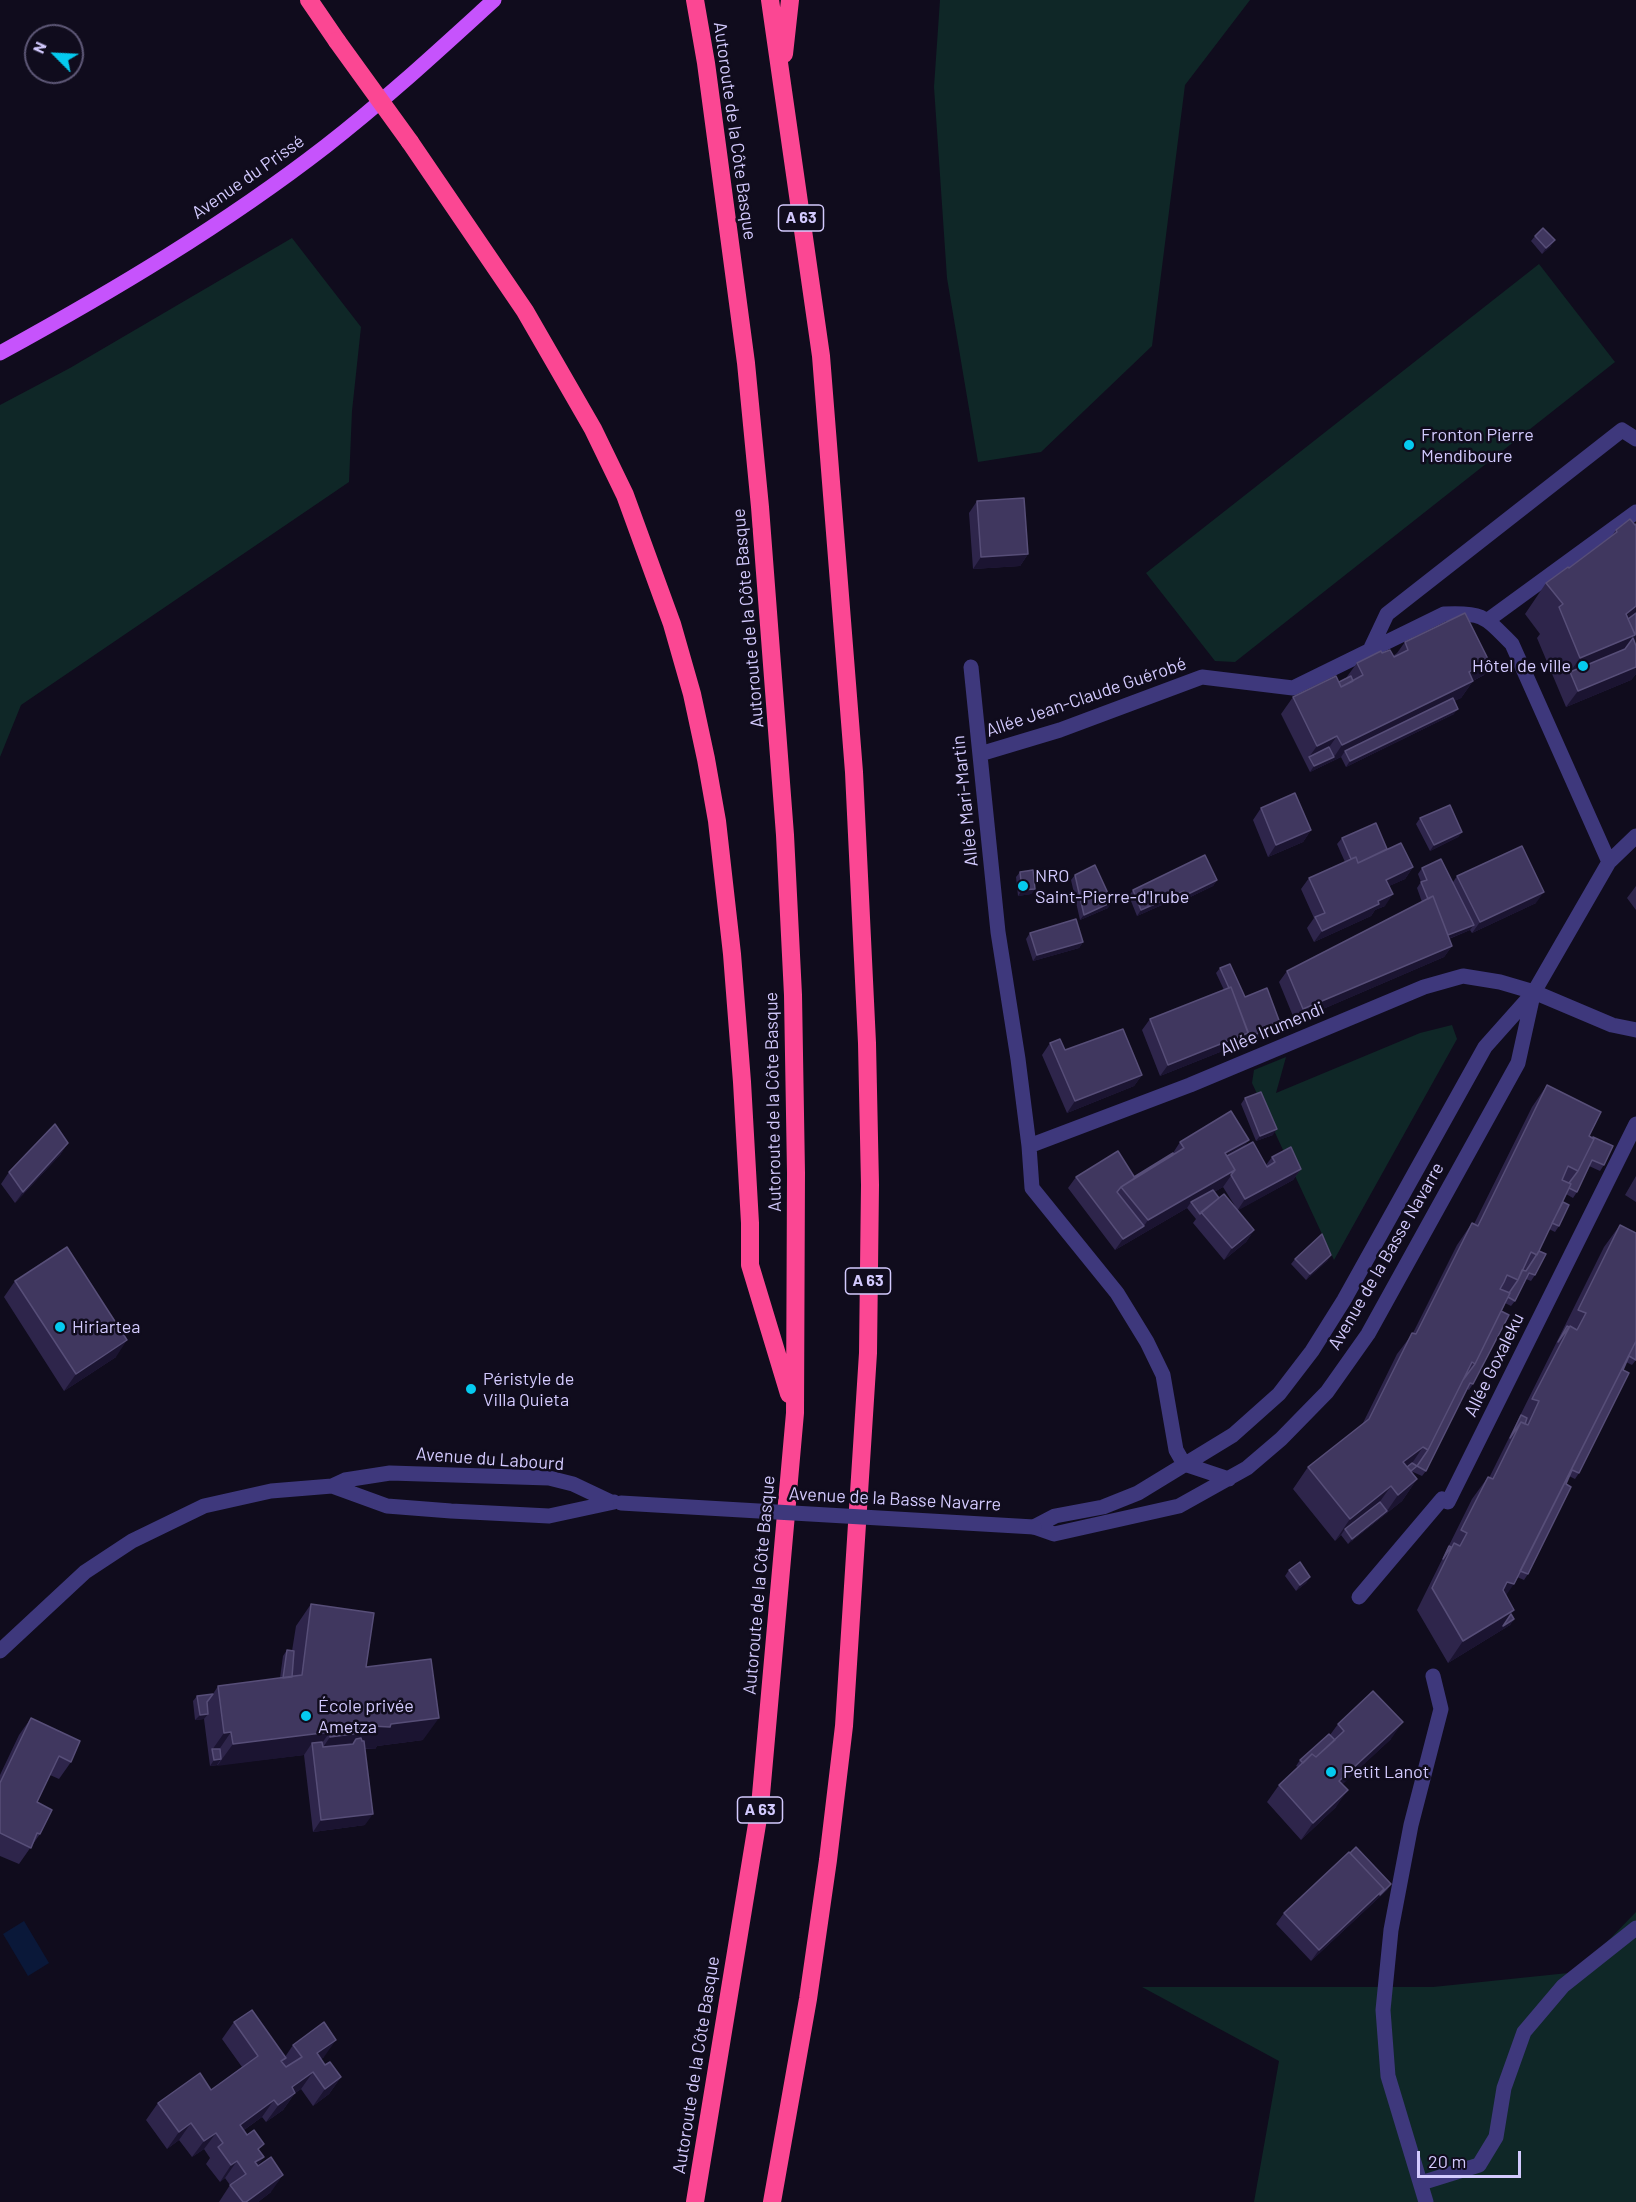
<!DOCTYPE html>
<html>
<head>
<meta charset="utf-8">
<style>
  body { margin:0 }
  #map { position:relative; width:1636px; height:2202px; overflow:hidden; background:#100c1d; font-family:Barlow,sans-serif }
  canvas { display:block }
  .north { position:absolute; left:24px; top:24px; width:60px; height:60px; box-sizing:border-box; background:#100c1d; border:2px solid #5e5877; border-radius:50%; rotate:294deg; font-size:16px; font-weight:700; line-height:24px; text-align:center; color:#d3cafe }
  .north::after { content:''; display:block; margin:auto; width:21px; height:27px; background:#05caef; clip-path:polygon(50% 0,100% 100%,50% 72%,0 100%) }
  .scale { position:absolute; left:1417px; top:2151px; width:104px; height:27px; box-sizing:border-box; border:3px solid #d3cafe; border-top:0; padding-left:8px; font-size:18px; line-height:21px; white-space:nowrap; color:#d3cafe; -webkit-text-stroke:4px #100c1d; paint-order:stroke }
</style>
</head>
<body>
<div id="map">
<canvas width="1636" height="2202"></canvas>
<div class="north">N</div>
<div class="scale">20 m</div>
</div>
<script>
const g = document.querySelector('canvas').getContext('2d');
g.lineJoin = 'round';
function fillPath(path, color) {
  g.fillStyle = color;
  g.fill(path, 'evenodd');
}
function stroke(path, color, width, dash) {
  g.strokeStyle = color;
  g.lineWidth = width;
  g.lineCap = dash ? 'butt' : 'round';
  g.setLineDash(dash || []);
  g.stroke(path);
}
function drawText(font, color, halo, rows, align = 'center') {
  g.font = font + ' Barlow,sans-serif';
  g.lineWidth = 5;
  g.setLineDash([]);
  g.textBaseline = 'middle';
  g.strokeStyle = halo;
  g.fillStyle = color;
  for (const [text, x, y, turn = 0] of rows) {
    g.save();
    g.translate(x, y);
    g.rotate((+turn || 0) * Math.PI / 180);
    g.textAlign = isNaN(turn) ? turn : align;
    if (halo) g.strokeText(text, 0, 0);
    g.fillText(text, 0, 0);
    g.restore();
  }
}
const green = new Path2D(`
  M940,0H1250L1185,85L1152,346L1041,452L978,462L947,278L934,87Z
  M292,238L361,327L352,411L349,482L21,705L0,757V405L70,368Z
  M1539,264L1615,362L1235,662L1215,661L1146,573Z
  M1452,1025L1457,1039L1334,1260L1252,1083L1254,1070L1286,1057L1276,1093L1420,1033Z
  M1636,1912V2202H1254L1279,2061L1142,1987H1433L1578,1972Z`);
const water = new Path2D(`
  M24,1921L49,1963L28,1976L3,1934Z`);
const minor = new Path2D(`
  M1488,620L1636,512
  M1370,650L1387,614L1622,430L1636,439
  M971,667L998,932L1018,1059L1029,1146L1032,1188L1117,1293L1147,1342L1163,1375L1176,1450L1184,1464L1229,1479
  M980,754L1060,730L1202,677L1293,688L1444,614C1484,612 1485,617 1512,644L1609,862
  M1029,1146L1190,1085L1424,987L1463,976L1500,982L1534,992L1612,1025L1636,1030
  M332,1486L387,1506L451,1511L549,1516L614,1502
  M1034,1527L1055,1516L1103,1507L1138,1493L1233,1435L1279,1394L1312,1351L1344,1300L1485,1047L1534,992L1609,862L1636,836
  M1034,1527L1054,1534L1179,1506L1247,1468L1281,1439L1327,1392L1368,1334L1518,1063L1533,995
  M1359,1597L1442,1499L1448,1502L1636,1124
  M0,1651L85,1572L132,1541L204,1506L271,1491L332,1486L345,1480L390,1473L549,1478L573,1484L611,1502
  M1421,2183L1479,2165L1496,2137L1504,2088L1524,2032L1563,1986L1636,1928
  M1426,2202L1388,2076L1383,2010L1391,1930L1411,1825L1441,1709L1433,1676`);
const major = new Path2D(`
  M0,353C113,291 224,225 326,146C384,101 439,50 494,0`);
const highway = new Path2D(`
  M309,0L337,41
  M695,0L706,63L746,363L760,507L785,835L793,995L796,1173L795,1413L760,1806L695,2202
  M770,0L821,356L854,772L867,1043L870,1185L868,1353L844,1726L828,1860L808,1999L772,2202
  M784,54L790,0
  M410,142L525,311L593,429L625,495L672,624L692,694L706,759L717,821L732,954L742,1082L750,1223V1265L789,1394`);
const minorBridge = new Path2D(`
  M621,1503L1034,1527`);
const highwayBridge = new Path2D(`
  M337,41L410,142`);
const wall = new Path2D(`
  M1535,236L1551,246L1542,254L1531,241Z
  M977,501L1028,554L1020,566L973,569L969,513Z
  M1630,519L1636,642L1635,643L1636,646V674L1631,680L1566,707L1537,638L1540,634L1525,614L1546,583L1569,568L1611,537L1616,530Z
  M1405,642L1489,661L1486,666L1484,675L1473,681L1461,698L1454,701V714L1346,767L1341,757L1310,772L1281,714L1293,697L1339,682L1346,678L1357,663L1382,653L1393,656L1397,653Z
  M1261,808L1311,830L1303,842L1268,857L1253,820Z
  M1420,818L1462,832L1458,837L1430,851L1416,824Z
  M1342,838L1387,849L1413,867L1405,879L1389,886L1385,906L1375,910L1371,916L1314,942L1307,928L1314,918L1301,889L1309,878L1345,862L1337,844Z
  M1422,868L1453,882L1457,876L1536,903L1472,933L1470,930L1449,939L1452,946L1444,957L1295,1021L1279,982L1287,971L1422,902L1417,888L1421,882L1418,874Z
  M1020,872L1035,889L1031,894L1018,896L1016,877Z
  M1075,875L1108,908L1080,920L1071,880Z
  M1217,880L1213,886L1182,901L1180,897L1137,916L1129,896L1133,890Z
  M1636,886V910L1627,898Z
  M1030,933L1083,942L1079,948L1033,961L1026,939Z
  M1220,968L1245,997L1280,1023L1276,1029L1246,1042L1244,1039L1240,1044L1160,1076L1142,1030L1150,1019L1224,990L1216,973Z
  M1050,1043L1065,1050L1142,1075L1134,1086L1067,1113L1042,1055Z
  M1547,1085L1589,1136L1604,1165L1600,1171L1589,1166L1577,1192L1573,1198L1566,1194L1563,1202L1559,1226L1555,1232L1549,1229L1539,1251L1535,1275L1531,1281L1526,1279L1515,1301L1511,1306L1505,1303L1473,1384L1469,1390L1467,1389L1426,1471L1422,1476L1413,1472H1412L1417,1479L1402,1501L1348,1544L1341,1535L1335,1541L1293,1489L1308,1467L1362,1425L1397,1354L1413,1333L1457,1245L1472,1223L1474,1224L1532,1107Z
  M1245,1098L1273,1135L1256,1141L1241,1104Z
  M1180,1142L1245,1146L1266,1165L1272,1157L1301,1169L1293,1180L1238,1210L1254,1230L1246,1242L1224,1260L1193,1223L1196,1219L1187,1208L1115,1250L1068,1188L1076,1177H1134L1173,1153ZM1223,1187L1235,1206L1219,1198L1214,1192Z
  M68,1143L60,1155L15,1203L1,1184L9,1172Z
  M1636,1176V1202L1625,1195Z
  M1620,1225L1636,1360L1632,1365L1626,1362L1579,1473L1575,1479L1569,1476L1528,1574L1524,1580L1517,1577L1506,1595L1514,1610L1511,1614L1514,1619L1510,1625L1448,1663L1417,1610L1472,1499L1488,1477L1489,1478L1604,1247Z
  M1331,1255L1327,1261L1306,1280L1291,1264L1295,1259Z
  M15,1281L116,1357L64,1391L4,1297Z
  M1289,1570L1310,1577L1306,1583L1296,1591L1285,1576Z
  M311,1604L366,1667L423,1740L377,1746L375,1749H365V1825L313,1832L304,1755L210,1766L204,1719L195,1720L193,1701L197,1696L213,1694L218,1686L280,1678L283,1656L287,1650L292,1651L296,1626Z
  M31,1718L71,1762L59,1779L50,1775L37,1802L40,1834L19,1864L0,1856V1775L19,1735Z
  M1338,1724L1391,1739L1342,1784L1336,1807L1301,1840L1267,1802L1279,1785L1298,1767L1296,1766L1300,1760L1330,1735Z
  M1391,1884L1387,1890L1311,1961L1276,1924L1284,1913Z
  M234,2022L285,2057L293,2045L324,2057L321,2059L325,2065L341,2077L329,2094L313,2106L301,2089L295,2093L283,2110L266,2122L262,2117L244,2130L259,2151L258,2165L271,2192L258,2202H219L230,2185L225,2178L220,2182L206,2164L210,2158L204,2149L192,2157L179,2140L167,2149L146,2120L158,2103L211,2090L242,2067L222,2039Z`);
const shadedWall = new Path2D(`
  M1555,240L1551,246L1542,254L1546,248Z
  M1028,554L1020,566L973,569L981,557Z
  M1636,606V621L1619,634L1626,614Z
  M1636,634V642L1624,650L1570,672L1580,658Z
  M1489,661L1482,672L1488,669L1484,675L1457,689L1469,672Z
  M1636,667V674L1631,680L1566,707L1578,691Z
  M1473,681L1461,698L1347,754L1345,751L1341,757L1310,772L1314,766L1334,757L1342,745Z
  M1458,709L1454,714L1346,767L1350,761Z
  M1337,736L1325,753L1309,757L1317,746Z
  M1311,830L1303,842L1268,857L1276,845Z
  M1462,832L1458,837L1430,851L1434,845Z
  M1413,867L1405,879L1378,891L1386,880Z
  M1217,880L1213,886L1182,901L1186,895Z
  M1035,889L1031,894L1018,896L1022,890Z
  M1184,891L1180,897L1137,916L1141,910Z
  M1544,892L1536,903L1472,933L1480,922Z
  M1393,894L1385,906L1375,910L1371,916L1314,942L1322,931Z
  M1112,902L1108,908L1080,920L1084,915Z
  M1474,925L1470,930L1438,943L1442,937Z
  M1083,942L1079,948L1033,961L1037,955Z
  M1452,946L1444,957L1295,1021L1303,1009Z
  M1280,1023L1276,1029L1246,1042L1250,1037Z
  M1248,1033L1240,1044L1160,1076L1168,1065Z
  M1142,1075L1134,1086L1067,1113L1075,1101Z
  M1277,1129L1273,1135L1256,1141L1260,1136Z
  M1249,1140L1237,1157L1225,1164V1153Z
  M68,1143L60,1155L15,1203L23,1192Z
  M1301,1169L1293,1180L1237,1211L1245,1199Z
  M1235,1170L1223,1187L1192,1205L1191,1202L1187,1208L1115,1250L1123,1239L1144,1226L1148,1220Z
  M1254,1230L1246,1242L1224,1260L1232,1248Z
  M1331,1255L1327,1261L1306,1280L1310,1274Z
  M127,1340L116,1357L64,1391L76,1374Z
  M1423,1447L1408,1469L1403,1462Z
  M1417,1479L1402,1501L1348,1544L1352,1539L1387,1511L1398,1495Z
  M1391,1486L1376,1507L1345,1529L1341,1535L1335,1541L1350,1519Z
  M1310,1577L1306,1583L1296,1591L1300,1585Z
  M1507,1582L1514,1584L1499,1605L1493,1604Z
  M1514,1610L1503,1626L1514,1619L1510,1625L1448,1663L1463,1641Z
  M208,1714L204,1719L195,1720L200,1715Z
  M439,1718L423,1740L377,1746L375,1749L355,1748L315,1759L330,1737L371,1726Z
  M1403,1722L1391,1739L1328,1798L1339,1781Z
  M231,1732L216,1754L212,1750L224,1733Z
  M330,1732L314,1754L312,1743L304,1755L217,1766L233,1744Z
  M221,1759L217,1765L210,1766L214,1760Z
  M1348,1790L1336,1807L1301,1840L1313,1823Z
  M373,1814L365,1825L313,1832L321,1820Z
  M1391,1884L1387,1890L1311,1961L1319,1950L1384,1889Z
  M336,2040L324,2057L305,2070L317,2053Z
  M313,2072L301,2089L295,2093L283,2110L266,2122L292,2087Z
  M341,2077L329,2094L313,2106L325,2089Z
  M274,2100L262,2117L228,2141L240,2125Z
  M191,2123L179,2140L167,2149L179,2132Z
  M216,2133L204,2149L192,2157L204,2141Z
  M264,2157L252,2174L255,2162Z
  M237,2161L225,2178L220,2182L231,2165Z
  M283,2175L271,2192L258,2202H246Z`);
const building = new Path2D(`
  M1543,228L1555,240L1546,248L1535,236Z
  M1024,498L1028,554L981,557L977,501Z
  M1630,519L1635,525L1636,524V606L1626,614L1635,635L1580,658L1559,607L1563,604L1546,583L1568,567L1569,568L1617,532L1616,530Z
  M1465,613L1489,661L1469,672L1473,681L1342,745L1337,736L1317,746L1293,697L1336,676L1341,687L1363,675L1357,663L1381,651L1382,653L1390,650L1394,657L1408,650L1405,642Z
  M1636,613V634H1635L1628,619Z
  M1633,638L1636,646V667L1578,691L1570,672L1625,649Z
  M1486,666L1488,669L1482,672Z
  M1351,676L1353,681L1341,687L1339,682Z
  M1453,698L1458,709L1350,761L1345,751Z
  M1329,747L1334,757L1314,766L1309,757Z
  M1295,793L1311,830L1276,845L1261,808Z
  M1450,805L1462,832L1434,845L1420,818Z
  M1376,823L1387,849L1358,863L1356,857L1351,859L1342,838Z
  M1401,843L1413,867L1386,880L1393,894L1378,901L1379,904L1322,931L1315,917L1325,913L1309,878L1356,857L1358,863Z
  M1522,846L1544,892L1480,922L1457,876Z
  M1205,855L1217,880L1186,895L1184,891L1141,910L1133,890Z
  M1441,859L1474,925L1448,935L1433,896L1428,899L1421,882L1427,880L1422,868Z
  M1095,865L1112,902L1084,915L1075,875Z
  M1033,870L1035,889L1022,890L1020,872Z
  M1433,896L1452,946L1303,1009L1287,971Z
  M1076,919L1083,942L1037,955L1030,933Z
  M1230,964L1245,997L1267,988L1280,1023L1250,1037L1231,987L1229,988L1220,968Z
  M1231,987L1248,1033L1168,1065L1150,1019Z
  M1123,1029L1142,1075L1075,1101L1050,1043L1060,1039L1065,1050Z
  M1547,1085L1601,1112L1589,1136L1594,1139L1578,1171L1568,1166L1562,1180L1571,1184L1537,1255L1531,1252L1518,1280L1507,1275L1504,1282L1500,1289L1510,1293L1475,1364L1472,1362L1428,1450L1423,1447L1403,1462L1417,1479L1398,1495L1391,1486L1350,1519L1308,1467L1369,1419L1412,1333L1416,1334L1472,1223L1478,1226Z
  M1261,1092L1277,1129L1260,1136L1245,1098Z
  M1231,1111L1249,1140L1225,1153L1235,1170L1148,1220L1121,1187L1184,1148L1180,1142Z
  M55,1124L68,1143L23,1192L9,1172Z
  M1593,1137L1613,1146L1604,1165L1592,1160L1577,1192L1569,1188L1571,1184L1569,1183L1578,1171L1594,1139L1592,1138Z
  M1253,1142L1267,1167L1275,1162L1272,1157L1291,1147L1301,1169L1245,1199L1231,1175L1235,1170L1227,1156Z
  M1118,1151L1135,1178L1121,1187L1117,1192L1144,1226L1123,1239L1076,1177Z
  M1173,1153V1155L1135,1178L1134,1177Z
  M1213,1190L1219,1198L1200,1214L1191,1202Z
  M1224,1194L1254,1230L1232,1248L1201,1212Z
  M1563,1202L1569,1205L1559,1226L1552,1223Z
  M1620,1225L1636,1233V1341L1514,1584L1507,1582L1503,1590L1514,1610L1463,1641L1432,1588L1454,1543L1460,1546L1467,1533L1461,1530L1488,1477L1493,1479L1521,1422L1528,1425L1539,1401L1532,1399L1570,1326L1577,1330L1586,1313L1578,1310Z
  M1322,1234L1331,1255L1310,1274L1295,1259Z
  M67,1247L127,1340L76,1374L15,1281Z
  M1539,1251L1546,1254L1535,1275L1529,1273L1515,1301L1508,1297L1510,1293H1509L1518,1280L1522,1270L1526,1271Z
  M1501,1311L1509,1315L1473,1384L1470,1383L1426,1471L1417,1466L1428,1450L1463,1380L1475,1364Z
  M1567,1326L1569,1327L1558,1342Z
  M1636,1341V1360L1629,1356L1623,1370L1629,1373L1579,1473L1572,1470L1566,1484L1571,1487L1528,1574L1520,1571Z
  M1521,1415L1527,1418L1525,1424L1521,1422L1510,1438Z
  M1412,1463L1417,1466L1411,1471L1407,1467Z
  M1380,1502L1387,1511L1352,1539L1345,1529Z
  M1449,1546L1451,1547L1443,1559Z
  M1300,1562L1310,1577L1300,1585L1289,1570Z
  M311,1604L374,1613L366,1667L431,1659L439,1718L391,1724L390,1727L371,1726L359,1729L360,1733L330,1737V1732L233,1744L231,1732L224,1733L218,1686L302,1675Z
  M1511,1614L1514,1619L1503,1626Z
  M287,1650L294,1651L292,1677L283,1678Z
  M1373,1691L1403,1722L1339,1781L1348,1790L1313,1823L1279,1785L1312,1754L1316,1757L1344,1731L1338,1724Z
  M213,1694L207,1702L208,1714L200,1715L197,1696Z
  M31,1718L80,1741L71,1762L59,1756L37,1802L52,1810L40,1834L37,1833L31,1848L0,1833V1783Z
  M1329,1734L1335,1740L1316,1757L1312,1754L1303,1763L1300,1760Z
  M361,1738L362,1741H364L373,1814L321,1820L312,1743L322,1742L323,1747L353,1744L356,1739Z
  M212,1749H220L221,1759L214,1760Z
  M1356,1847L1391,1884L1380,1895L1384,1889L1350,1853Z
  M1349,1852L1384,1889L1319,1950L1284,1913Z
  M252,2010L286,2058L281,2061L286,2067L302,2057L293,2045L324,2022L336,2040L317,2053L325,2065L330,2062L341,2077L325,2089L313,2072L292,2087L295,2093L278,2105L274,2100L240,2125L247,2135L254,2130L264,2144L258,2149L264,2157L255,2162L258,2166L271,2157L283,2175L246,2202H243L230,2185L246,2174L237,2161L231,2165L218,2147L223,2143L216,2133L204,2141L191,2123L179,2132L158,2103L200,2073L211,2090L258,2056L234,2022Z`);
const markers = [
  [1409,445,6,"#05caef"],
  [1583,666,6,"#05caef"],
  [1023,886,6,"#05caef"],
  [60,1327,6,"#05caef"],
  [471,1389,6,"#05caef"],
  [306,1716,6,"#05caef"],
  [1331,1772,6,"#05caef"]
];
const shields = [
  [801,218,45],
  [868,1281,45],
  [760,1810,45]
];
const shieldNames = [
  ["A 63",801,218],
  ["A 63",868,1281],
  ["A 63",760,1810]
];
const streetNames = [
  ["Autoroute de la Côte Basque",735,131,82],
  ["Avenue du Prissé",248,177,-35],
  ["Autoroute de la Côte Basque",748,618,-95],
  ["Allée Jean-Claude Guérobé",1086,697,-19],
  ["Allée Mari-Martin",965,801,-96],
  ["Allée Irumendi",1272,1029,-23],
  ["Autoroute de la Côte Basque",773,1102,-91],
  ["Avenue de la Basse Navarre",1386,1256,-60],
  ["Allée Goxaleku",1494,1365,-64],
  ["Avenue du Labourd",490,1459,4],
  ["Avenue de la Basse Navarre",895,1499,3],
  ["Autoroute de la Côte Basque",759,1585,-85],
  ["Autoroute de la Côte Basque",696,2065,-81]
];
const poiNames = [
  ["Fronton Pierre",1421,435],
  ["Mendiboure",1421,456],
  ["Hôtel de ville",1571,666,"right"],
  ["NRO",1035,876],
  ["Saint-Pierre-d'Irube",1035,897],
  ["Hiriartea",72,1327],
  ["Péristyle de",483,1379],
  ["Villa Quieta",483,1400],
  ["École privée",318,1706],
  ["Ametza",318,1727],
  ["Petit Lanot",1343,1772]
];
fillPath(green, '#0f2727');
fillPath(water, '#0a1839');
stroke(minor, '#3e387c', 15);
stroke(major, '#c653fc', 15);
stroke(highway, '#fb4793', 18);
stroke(minorBridge, '#3e387c', 15);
stroke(highwayBridge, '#fb4793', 18);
fillPath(wall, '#2e254b');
fillPath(shadedWall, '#1b1431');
fillPath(building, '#40375f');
stroke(building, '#574e78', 1.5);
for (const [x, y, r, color] of markers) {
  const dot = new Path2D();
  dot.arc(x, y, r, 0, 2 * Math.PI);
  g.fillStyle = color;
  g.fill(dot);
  stroke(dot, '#100c1d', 2);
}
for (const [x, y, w] of shields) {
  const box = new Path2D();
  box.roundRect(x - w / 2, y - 13, w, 26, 4.5);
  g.fillStyle = '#100c1d';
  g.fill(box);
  stroke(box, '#d3cafe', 1.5);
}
drawText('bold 16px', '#d3cafe', null, shieldNames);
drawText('18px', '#d3cafe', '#100c1d', streetNames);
drawText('18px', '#d3cafe', '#100c1d', poiNames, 'left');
</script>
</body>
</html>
